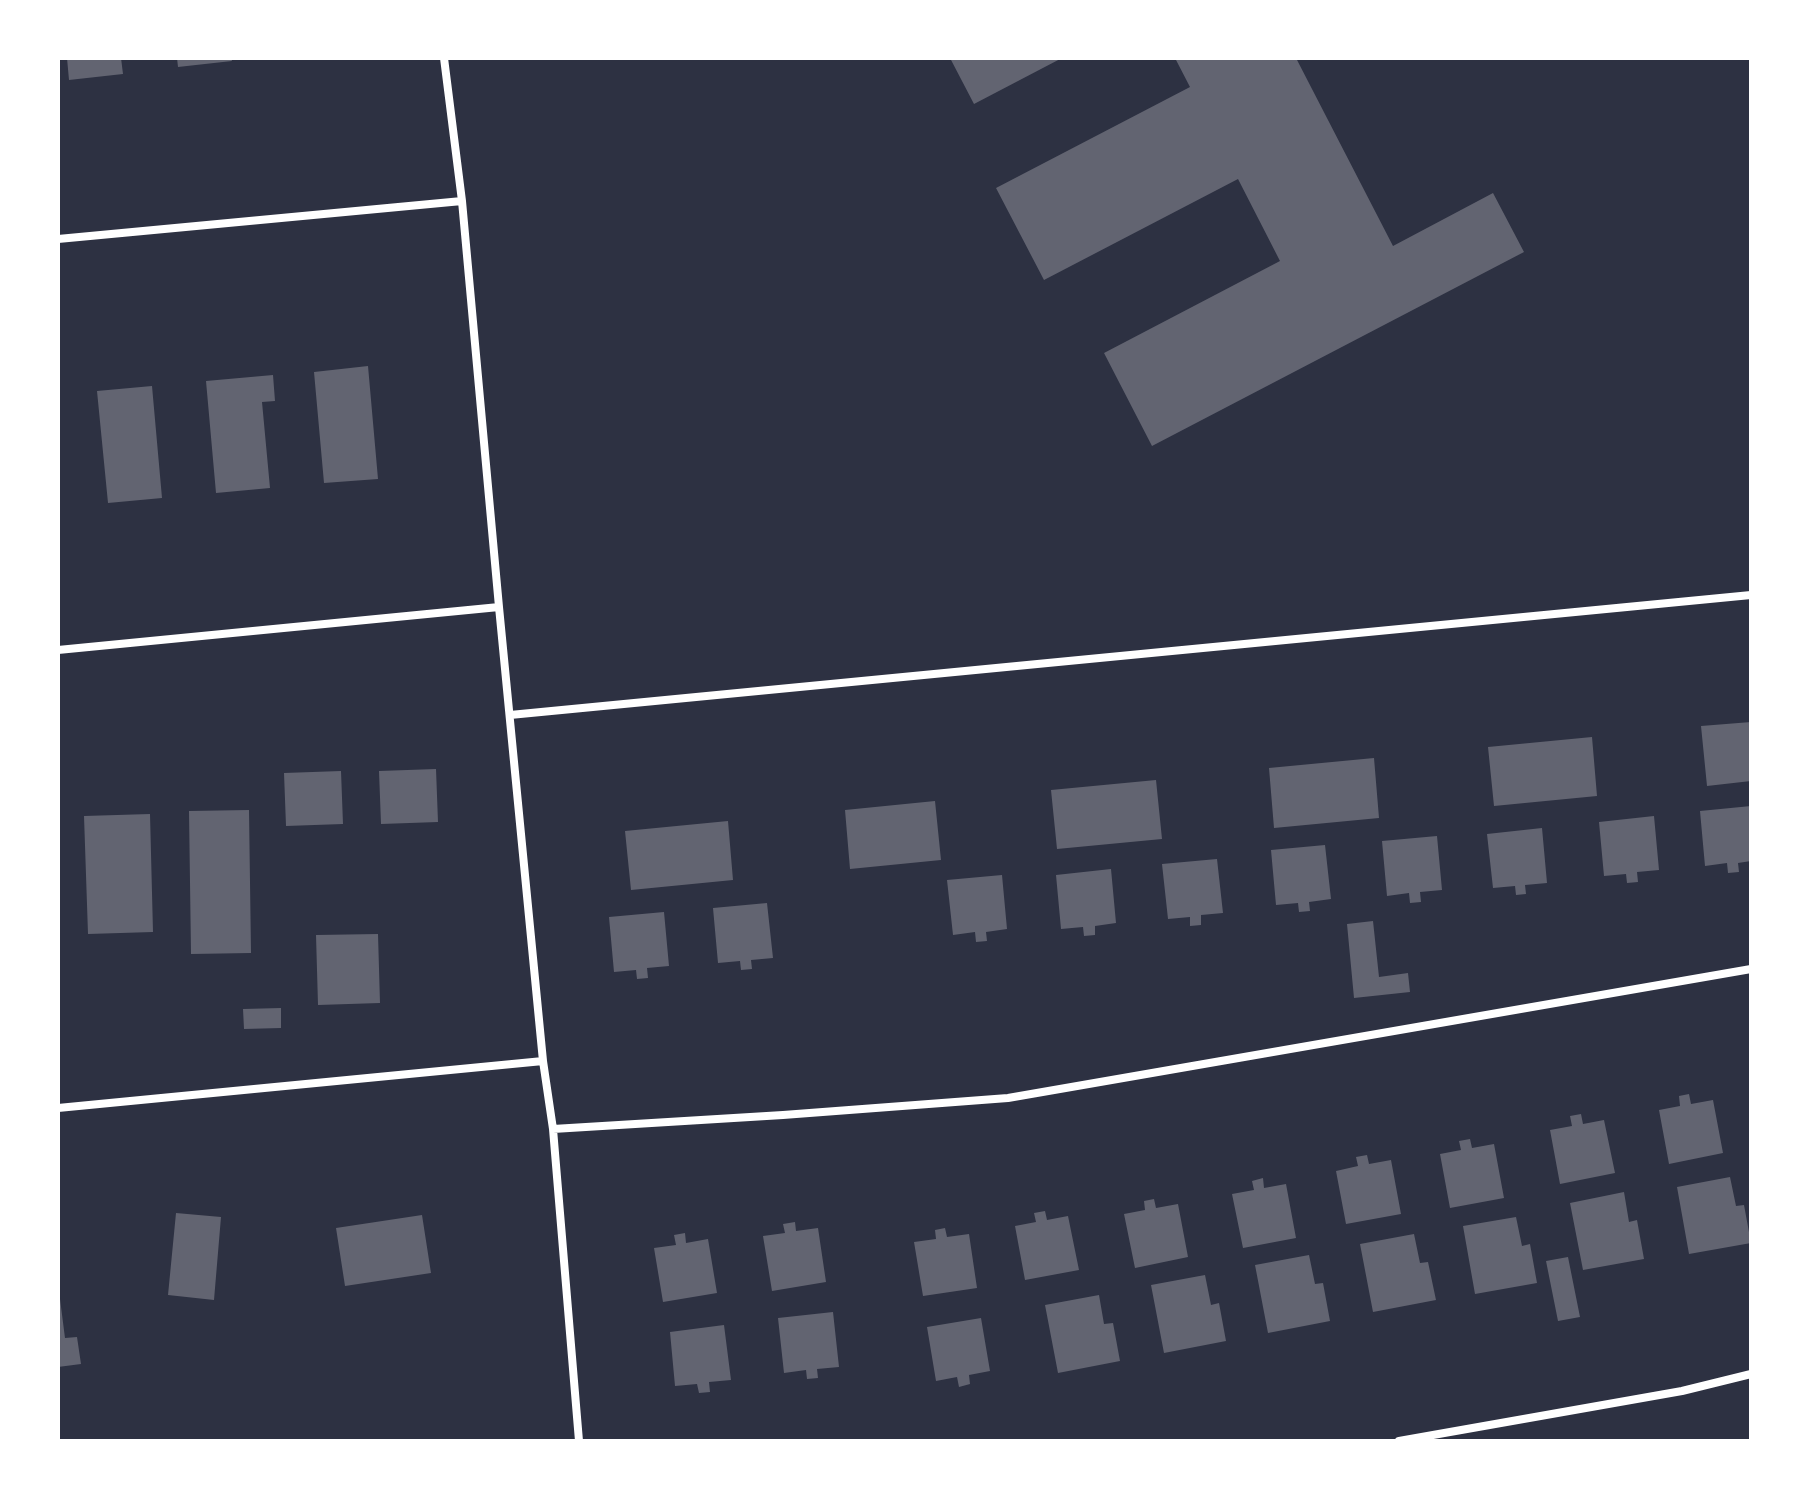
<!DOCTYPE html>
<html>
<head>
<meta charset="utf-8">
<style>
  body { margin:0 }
  #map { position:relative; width:1809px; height:1499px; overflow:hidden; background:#2d3142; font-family:"Crimson Pro",serif }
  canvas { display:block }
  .frame { position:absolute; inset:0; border:60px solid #fff; pointer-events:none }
</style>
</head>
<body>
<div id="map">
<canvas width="1809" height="1499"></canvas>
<div class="frame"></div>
</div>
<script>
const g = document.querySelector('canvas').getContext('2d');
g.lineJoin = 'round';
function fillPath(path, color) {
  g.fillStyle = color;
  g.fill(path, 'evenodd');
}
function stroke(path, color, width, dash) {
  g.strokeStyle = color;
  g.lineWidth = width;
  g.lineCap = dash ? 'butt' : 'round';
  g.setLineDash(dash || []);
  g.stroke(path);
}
const building = new Path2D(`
  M67,58H121L123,74L69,80Z
  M177,58H231L232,61L178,67Z
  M950,58H1062L974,104Z
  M1175,58H1296L1393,246L1493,193L1524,252L1152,446L1104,353L1280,261L1238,179L1044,280L996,188L1190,87Z
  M368,366L378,479L324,483L314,372Z
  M273,375L275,401L262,402L270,488L216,493L206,381Z
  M152,386L162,498L108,503L97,391Z
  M1751,722V781L1707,786L1701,726Z
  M1592,737L1597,796L1494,806L1488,747Z
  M1374,758L1379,818L1274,828L1269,768Z
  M436,769L438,822L381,824L379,771Z
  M341,771L343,824L286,826L284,773Z
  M1156,780L1162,839L1057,849L1051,790Z
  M935,801L941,860L850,869L845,810Z
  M1751,806V861L1738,863L1739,872L1728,873L1727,863L1705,866L1700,811Z
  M249,810L251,953L191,954L189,811Z
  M150,814L153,932L88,934L84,816Z
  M1654,816L1659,870L1637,872L1638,882L1627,883L1626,874L1604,876L1599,822Z
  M728,821L733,880L631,890L625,831Z
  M1542,828L1547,883L1525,885L1526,894L1516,895L1515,886L1493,888L1487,834Z
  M1437,836L1442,890L1420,892L1421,902L1410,903L1409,893L1387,896L1382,841Z
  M1325,845L1331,899L1309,902L1310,911L1299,912L1298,903L1276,905L1271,850Z
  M1217,859L1223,913L1201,915V925L1190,926V917L1168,919L1162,864Z
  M1111,869L1116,923L1095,926V935L1084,936L1083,927L1061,929L1056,875Z
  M1002,875L1007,929L986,932L987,941L976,942L975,932L953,935L947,880Z
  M767,903L773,958L751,960L752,969L741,970L740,961L718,963L713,908Z
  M664,912L669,966L647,968L648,978L637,979L636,970L614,972L609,917Z
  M1373,921L1379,977L1408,973L1410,992L1354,998L1347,924Z
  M378,934L380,1003L318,1005L316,935Z
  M281,1008V1028L244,1029L243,1009Z
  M1689,1094L1691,1104L1713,1100L1723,1153L1669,1164L1659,1110L1680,1106L1679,1096Z
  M1581,1114L1583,1124L1604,1120L1615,1173L1560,1184L1550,1130L1572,1126L1570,1116Z
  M1470,1139L1472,1148L1494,1144L1504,1198L1450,1208L1440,1154L1461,1150L1459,1141Z
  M1367,1155L1369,1164L1391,1160L1401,1214L1346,1224L1336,1171L1358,1166L1356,1157Z
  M1730,1177L1736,1206L1744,1205L1751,1243L1689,1254L1677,1187Z
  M1263,1178L1264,1188L1286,1184L1296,1238L1243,1248L1232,1194L1254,1190L1252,1181Z
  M1624,1192L1629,1222L1637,1220L1644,1259L1583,1270L1570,1203Z
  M1154,1199L1156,1208L1178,1204L1188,1257L1135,1268L1124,1214L1145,1210L1144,1201Z
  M1045,1211L1047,1220L1068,1216L1079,1270L1025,1280L1015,1226L1036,1222L1034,1213Z
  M176,1213L221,1217L214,1300L168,1295Z
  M422,1215L431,1273L345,1286L336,1228Z
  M1516,1217L1522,1246L1530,1244L1537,1283L1475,1294L1463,1226Z
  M795,1222L796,1231L818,1228L826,1282L772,1291L763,1236L785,1233L783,1224Z
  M945,1228L947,1237L969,1234L977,1288L923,1296L914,1242L936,1239L935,1230Z
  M685,1233L686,1243L708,1239L717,1293L663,1302L654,1248L676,1245L674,1235Z
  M1414,1234L1420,1263L1428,1262L1436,1300L1373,1312L1360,1244Z
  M1309,1255L1315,1284L1323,1283L1330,1321L1268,1333L1255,1265Z
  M1568,1257L1580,1317L1558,1321L1546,1261Z
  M1205,1275L1211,1305L1219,1303L1226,1341L1164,1353L1151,1285Z
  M1099,1295L1104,1324L1113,1323L1120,1361L1058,1373L1045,1305Z
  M58,1299H60L65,1338L77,1337L81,1364L58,1367Z
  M833,1312L839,1367L817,1369L818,1378L807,1379L806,1370L784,1373L778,1318Z
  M981,1318L990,1371L969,1375L970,1384L959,1387L957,1377L936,1381L927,1327Z
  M724,1325L731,1380L709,1382L710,1392L699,1393L697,1384L675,1386L670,1332Z`);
const minor = new Path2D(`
  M444,58L462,201L499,607L543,1061L553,1129L579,1441
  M58,239L462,201
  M58,650L499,607
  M510,715L1751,595
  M58,1108L543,1061
  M553,1129L783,1115L1008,1098L1751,969
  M1399,1441L1682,1391L1751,1374`);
fillPath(building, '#626471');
stroke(minor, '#fff', 8);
</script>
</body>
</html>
